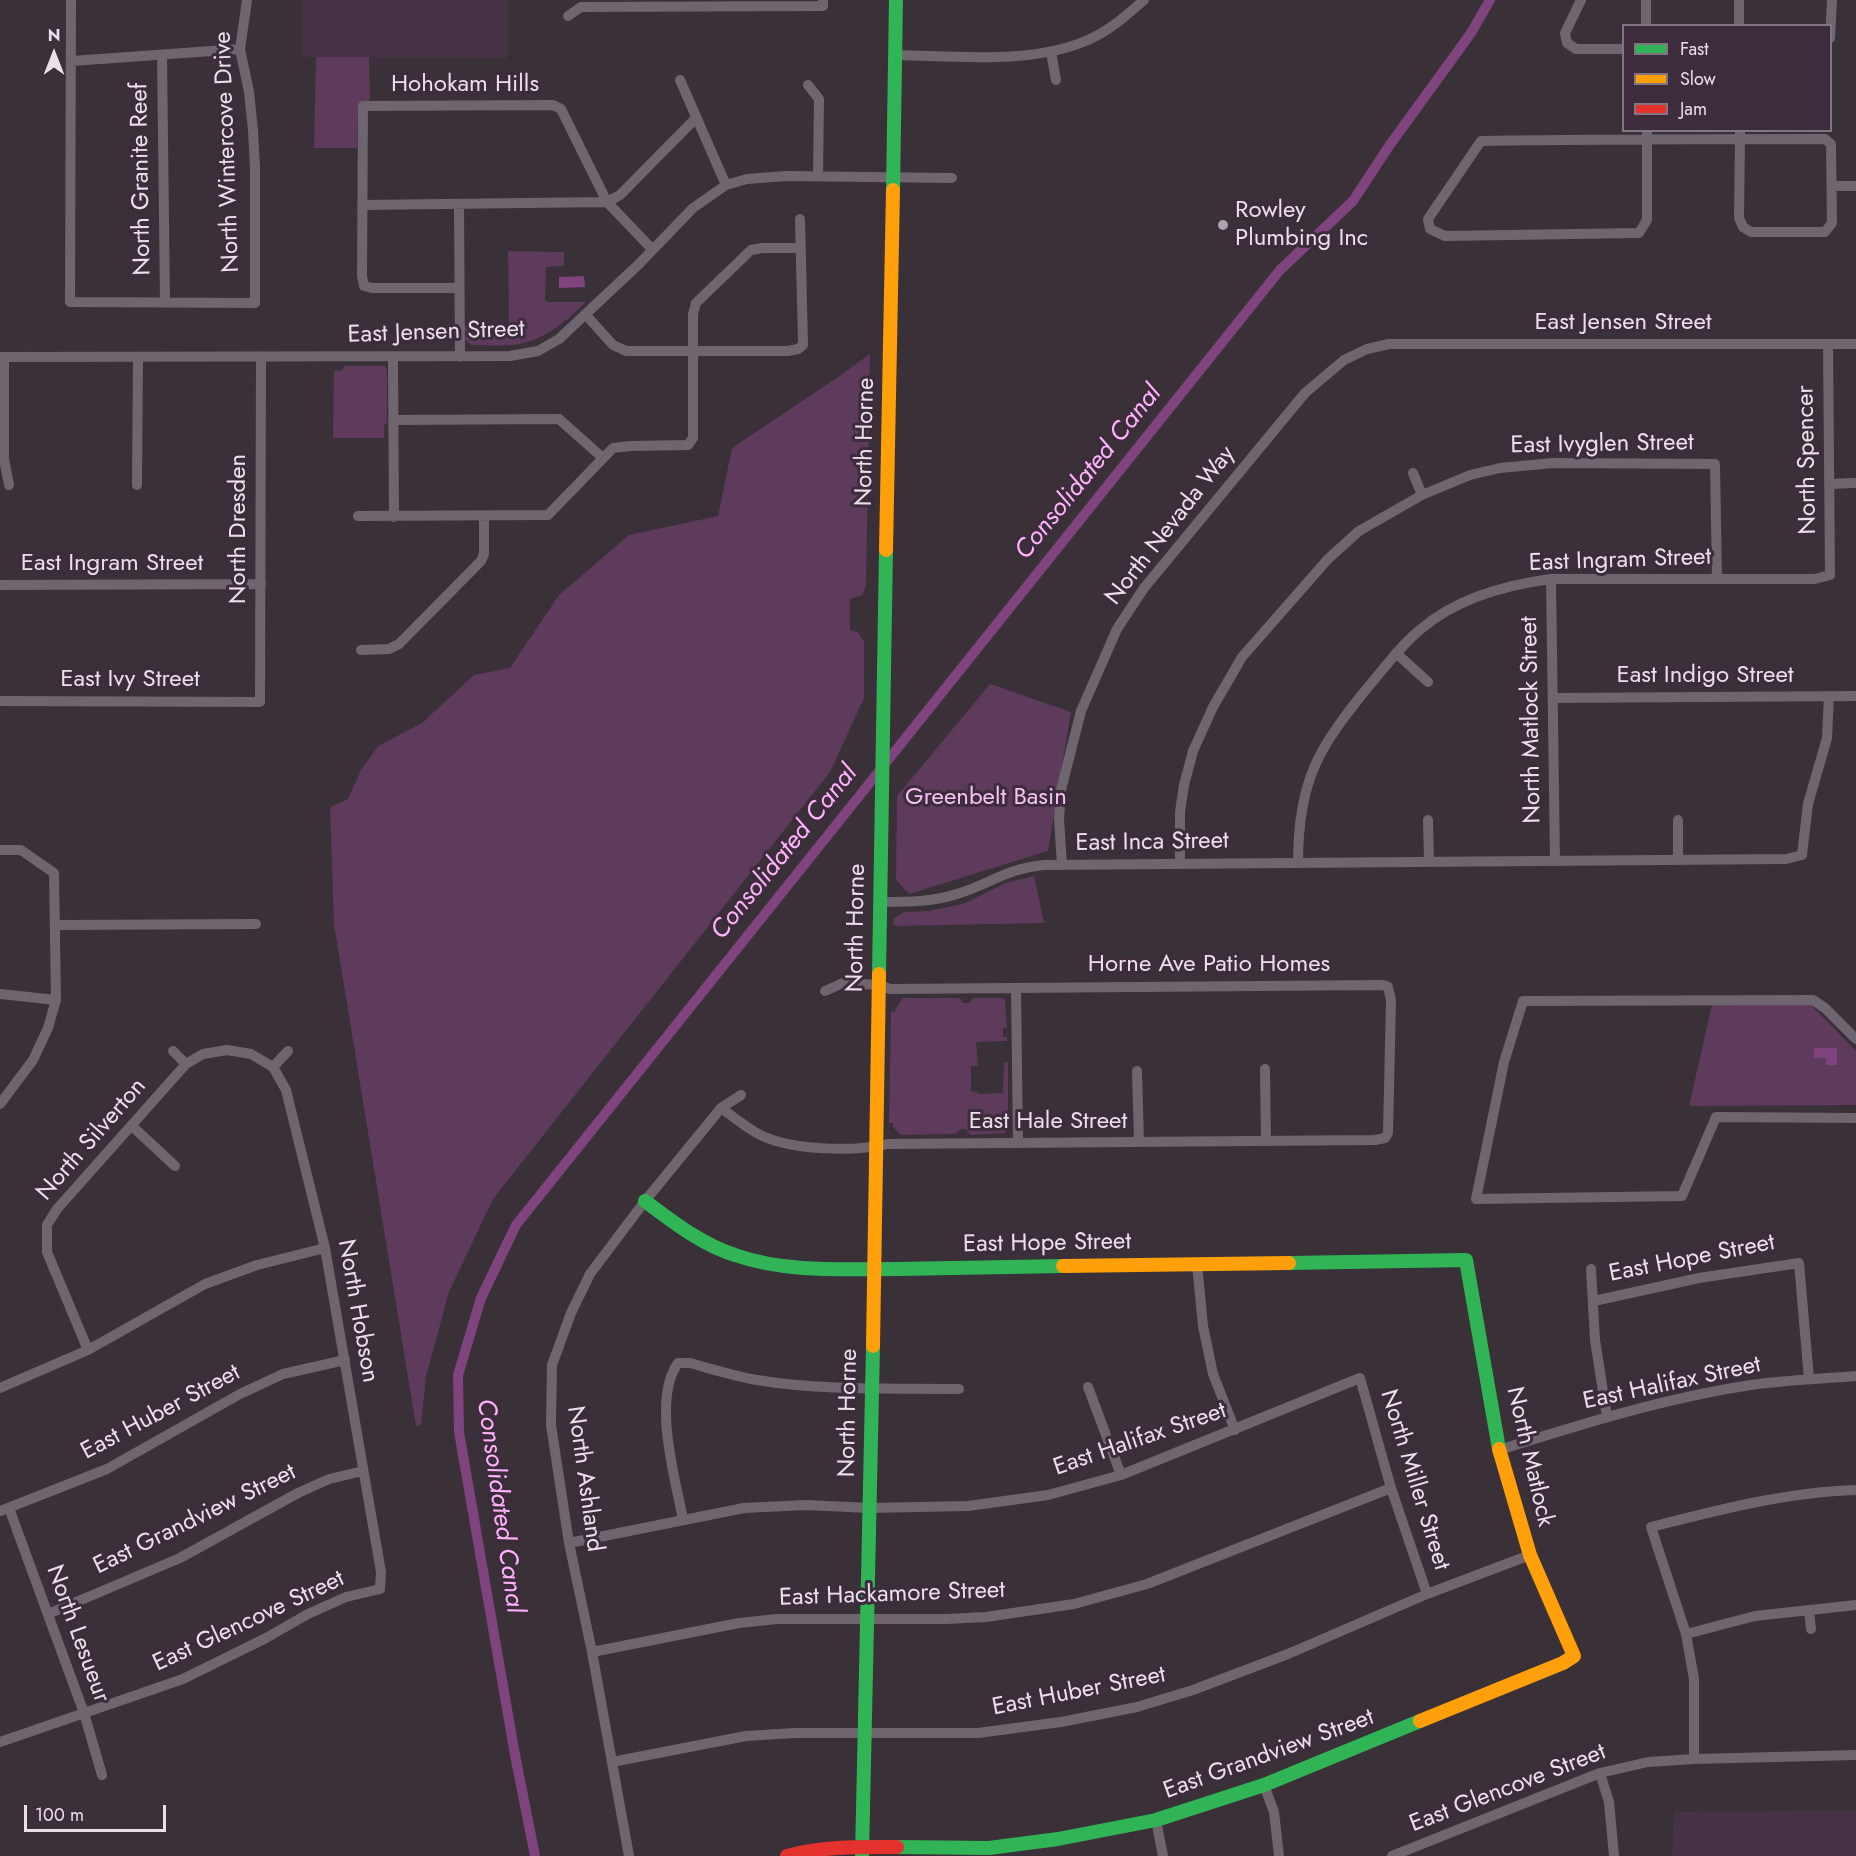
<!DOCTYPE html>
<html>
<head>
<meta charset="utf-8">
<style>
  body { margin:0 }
  #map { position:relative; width:1856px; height:1856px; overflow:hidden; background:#393038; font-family:Jost,sans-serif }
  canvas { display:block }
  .legend { position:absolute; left:1622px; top:24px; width:210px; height:108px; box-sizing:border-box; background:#3d2c3c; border:2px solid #837482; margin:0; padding:8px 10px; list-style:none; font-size:18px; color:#ebe0ea }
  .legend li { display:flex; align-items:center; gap:12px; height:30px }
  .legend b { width:30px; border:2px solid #837482 }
  .north { position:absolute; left:24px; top:24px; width:60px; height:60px; -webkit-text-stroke:4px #3d2c3c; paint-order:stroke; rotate:0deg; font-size:16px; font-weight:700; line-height:24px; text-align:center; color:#ebe0ea }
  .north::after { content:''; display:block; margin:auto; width:21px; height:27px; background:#ebe0ea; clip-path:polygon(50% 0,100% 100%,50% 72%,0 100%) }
  .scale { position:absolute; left:24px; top:1805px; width:142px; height:27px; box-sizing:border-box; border:3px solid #ebe0ea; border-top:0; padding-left:8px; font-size:18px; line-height:21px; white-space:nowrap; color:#ebe0ea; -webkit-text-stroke:4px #3d2c3c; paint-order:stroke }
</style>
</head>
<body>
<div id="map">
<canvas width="1856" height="1856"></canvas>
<ul class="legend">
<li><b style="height:8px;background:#30b455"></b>Fast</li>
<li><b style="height:8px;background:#ff9f0a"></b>Slow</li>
<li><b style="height:8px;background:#e5322d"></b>Jam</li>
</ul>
<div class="north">N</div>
<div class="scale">100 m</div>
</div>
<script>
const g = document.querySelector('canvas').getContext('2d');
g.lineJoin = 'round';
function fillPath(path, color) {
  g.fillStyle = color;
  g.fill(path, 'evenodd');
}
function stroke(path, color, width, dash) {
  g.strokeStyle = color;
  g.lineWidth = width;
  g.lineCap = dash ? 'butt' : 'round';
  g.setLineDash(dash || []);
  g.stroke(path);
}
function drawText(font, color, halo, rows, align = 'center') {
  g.font = font + ' Jost,sans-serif';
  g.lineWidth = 6;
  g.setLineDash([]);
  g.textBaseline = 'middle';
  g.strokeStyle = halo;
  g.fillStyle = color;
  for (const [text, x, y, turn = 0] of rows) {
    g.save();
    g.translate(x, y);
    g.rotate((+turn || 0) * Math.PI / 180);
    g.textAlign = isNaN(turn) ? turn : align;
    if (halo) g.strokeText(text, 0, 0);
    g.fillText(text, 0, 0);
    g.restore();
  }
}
const built = new Path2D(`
  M303,0H508V58L303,57Z
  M1856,1810V1856H1672L1674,1812Z`);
const green = new Path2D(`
  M316,57H369L370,100L363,104L358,110L357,148H314Z
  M508,251L564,252V266L546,267L545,300L547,302H586C566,322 543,341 514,345C500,346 485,345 471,345L465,339V326H477L479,332L509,331Z
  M870,354L866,585L862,595L850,599V630L858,632L864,642V698L830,772L493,1199L449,1292L426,1376L421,1425L416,1426L334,924L330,807L348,799L361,770L378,746L422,723L474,675L510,668L559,595L629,535L718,516L732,448L838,377Z
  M344,366H385L387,371V424L384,425V438H333L334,371L342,370Z
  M990,684L1071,712L1048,851L909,894L896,880L897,796Z
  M1034,876L1044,923L897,926L893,924L894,918L904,912L928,911L963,904L1006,883Z
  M903,998H960L963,1003H970L973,998H1001L1005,1000L1007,1028H1003V1037H1007V1041L976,1042L978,1066H971V1091L977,1092L978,1094L1003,1093L1004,1063L1008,1062V1130L1005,1133L970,1135L966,1129H961L955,1134L901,1135L893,1127V1123H889L891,1012H895L896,1008Z
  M1712,1005H1811L1856,1051V1105L1689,1106Z`);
const water = new Path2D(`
  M584,276L585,287L559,288V277Z
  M1814,1048H1837V1065H1826V1058H1814Z`);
const canal = new Path2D(`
  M535,1856L515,1755L459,1432L458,1375L481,1298L516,1225L1280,270L1353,201L1389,146L1471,33L1490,0`);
const street = new Path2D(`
  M71,0L70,302L255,303V168L253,130L249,92L240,49L247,0
  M1581,0L1565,33L1567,43L1576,49H1624
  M1646,0V26
  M1739,0V26
  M568,16L581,7L823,6V0
  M1830,38L1832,0
  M1051,52L1056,80
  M162,55L165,302
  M895,55C956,56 1031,65 1088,40C1109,31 1127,15 1144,0
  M72,61L240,49
  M680,80L726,185
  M808,85L819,99L818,176
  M1647,130V220L1639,233L1445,236L1430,229L1428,219L1481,141C1595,139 1710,139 1825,139L1831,144L1832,223L1825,232H1751L1743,227L1739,218L1740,139V130
  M1832,186H1856
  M362,205L607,202L620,195L695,119
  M459,205L460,357
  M459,288H372L364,286L362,276L363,106L553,105L561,109L607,202L652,249
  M586,315L613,345L626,351H788L798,349L803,345L800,219
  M0,357L510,356L538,351L559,339L639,264L693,208L726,185L747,179L786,176L952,178
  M4,357V459L9,485
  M393,357L394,517
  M393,420L559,419L603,458
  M1413,473L1422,495
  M1830,484L1854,483
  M137,485L138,357
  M358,516L548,515L613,448L630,446L688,445L693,438V314L696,303L751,250L762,248H801
  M1551,579L1555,861
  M0,585L261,584
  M361,650L389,649L399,644L481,561L484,554V516
  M1396,653L1428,682
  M1554,698L1856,696
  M0,701L260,702L261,357
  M1428,820L1429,862
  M1678,820V860
  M0,850H21L54,873L56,1000L48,1028L33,1060L0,1104
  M1180,863V812L1184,785L1193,751L1213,707L1242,657L1328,559L1359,531L1422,495L1470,475L1500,468L1553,463L1715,464L1717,579
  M1298,863C1298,781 1318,748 1369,686C1385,667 1401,645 1421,629C1457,598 1505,585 1551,579H1815L1830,575L1828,344
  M1062,865L1059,819L1061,790L1081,711L1117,629L1144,588L1305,393L1344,360L1367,349L1389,344H1856
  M881,902C908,902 934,902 960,893C991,883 1009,868 1044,865L1786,859L1802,855L1808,804L1827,738L1829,696
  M55,925L256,924
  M1016,988L1018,1143
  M0,994L56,1000
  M1856,1039L1825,1008L1813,1000L1523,1001L1504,1062L1476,1199L1682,1196L1716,1117L1856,1118
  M173,1051L186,1064
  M273,1067L288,1051
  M1265,1069L1266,1141
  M1137,1071L1139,1142
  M721,1108C732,1116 743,1125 755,1132C786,1151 853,1152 888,1144L1375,1140L1385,1138L1388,1133L1391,1000L1388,987L1383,985L890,989L879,985L843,983L825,991
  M132,1126L175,1166
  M1197,1264L1203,1326L1213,1374L1235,1430
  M1591,1269L1595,1340L1607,1417
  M1594,1301L1699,1278L1799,1263L1809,1379
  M1088,1387L1121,1475
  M0,1388L88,1350L205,1284L257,1265L325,1248
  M1499,1450C1582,1424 1665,1398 1751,1385C1786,1380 1821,1379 1856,1376
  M9,1508L84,1713L102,1775
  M0,1511L107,1469L240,1394L283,1374L345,1360
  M683,1519C675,1478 652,1399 678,1363H690C712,1369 734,1376 757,1380C823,1391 892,1388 959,1389
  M569,1543L744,1508L806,1505L869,1508L968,1506L1048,1495L1121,1475L1360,1378L1391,1488L1427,1594
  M1809,1610L1811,1629
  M48,1614L180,1558L298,1493L329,1479L363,1471
  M1686,1634L1755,1616L1856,1605
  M592,1652L739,1623L777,1619H946L986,1617L1074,1604L1147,1584L1391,1488
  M0,1742L183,1679L266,1638L308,1614L346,1597L380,1589L381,1572L325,1248L286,1090L273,1067L251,1054L227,1050L203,1054L186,1064L57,1209L47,1225V1252L88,1350
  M1694,1759V1679L1686,1634L1651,1527C1718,1510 1787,1492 1856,1490
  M612,1762L746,1736L794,1733H978L1061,1722L1137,1707L1193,1690L1288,1654L1427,1594L1530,1555
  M1600,1773L1609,1802L1614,1856
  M1264,1785L1274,1812L1279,1856
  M1156,1820L1163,1856
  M629,1856L592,1652L569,1543L551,1425L552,1365L571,1313L590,1274L645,1201L721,1108L741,1095
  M1392,1856L1600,1773L1648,1762L1694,1759L1856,1755`);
const fast = new Path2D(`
  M893,190L896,0
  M879,974L886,550
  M645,1201C673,1222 701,1244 735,1255C786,1273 845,1269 898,1269C953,1268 1008,1267 1063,1266
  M1289,1263L1466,1260L1499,1449
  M897,1847L989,1848L1058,1839L1156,1820L1264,1785L1420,1721
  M862,1856L873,1346`);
const slow = new Path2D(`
  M886,550L893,190
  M1063,1266L1289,1263
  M873,1346L879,974
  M1420,1721L1563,1663L1574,1656L1530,1555L1499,1449`);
const jam = new Path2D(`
  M787,1856C823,1846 860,1847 897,1847`);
const markers = [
  [1223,225,6,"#ada2ac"]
];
const streetNames = [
  ["Hohokam Hills",465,85],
  ["North Wintercove Drive",228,152,-92],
  ["North Granite Reef",142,179,-91],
  ["East Jensen Street",1623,323],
  ["East Jensen Street",436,333,-2],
  ["North Horne",866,442,-89],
  ["East Ivyglen Street",1602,445,-1],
  ["North Spencer",1808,460,-91],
  ["North Nevada Way",1171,526,-52],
  ["North Dresden",239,529,-90],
  ["East Ingram Street",1620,561,-2],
  ["East Ingram Street",112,564],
  ["East Indigo Street",1705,676],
  ["East Ivy Street",130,680],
  ["North Matlock Street",1532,720,-91],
  ["East Inca Street",1152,843,-1],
  ["North Horne",857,928,-89],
  ["Horne Ave Patio Homes",1209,965],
  ["East Hale Street",1048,1122],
  ["North Silverton",92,1140,-49],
  ["East Hope Street",1047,1244,-1],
  ["East Hope Street",1692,1259,-11],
  ["North Hobson",357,1311,80],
  ["East Halifax Street",1672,1384,-12],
  ["East Huber Street",161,1413,-28],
  ["North Horne",849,1413,-89],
  ["East Halifax Street",1140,1440,-19],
  ["North Matlock",1529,1457,77],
  ["North Ashland",584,1479,82],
  ["North Miller Street",1414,1480,73],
  ["East Grandview Street",195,1520,-26],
  ["East Hackamore Street",892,1595,-2],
  ["East Glencove Street",249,1622,-25],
  ["North Lesueur",77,1634,70],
  ["East Huber Street",1079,1692,-11],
  ["East Grandview Street",1269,1755,-20],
  ["East Glencove Street",1508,1789,-21]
];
const poiNames = [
  ["Rowley",1235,211],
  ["Plumbing Inc",1235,239]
];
const parkNames = [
  ["Greenbelt Basin",986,798]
];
const waterNames = [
  ["Consolidated Canal",1089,473,-51],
  ["Consolidated Canal",785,853,-51],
  ["Consolidated Canal",499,1506,82]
];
fillPath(built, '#463245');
fillPath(green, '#5e3a5d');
fillPath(water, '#7f437e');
stroke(canal, '#7f437e', 10);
stroke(street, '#6f656e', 10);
stroke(fast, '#30b455', 14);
stroke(slow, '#ff9f0a', 14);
stroke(jam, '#e5322d', 14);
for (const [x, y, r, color] of markers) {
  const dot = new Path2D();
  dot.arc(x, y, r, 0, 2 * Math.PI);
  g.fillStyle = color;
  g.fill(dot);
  stroke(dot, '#3d2c3c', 2);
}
drawText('24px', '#ebe0ea', '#3d2c3c', streetNames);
drawText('24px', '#ebe0ea', '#3d2c3c', poiNames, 'left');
drawText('24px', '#f8c1f6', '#3d2c3c', parkNames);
drawText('italic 26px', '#fcb3f9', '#3d2c3c', waterNames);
</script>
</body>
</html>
